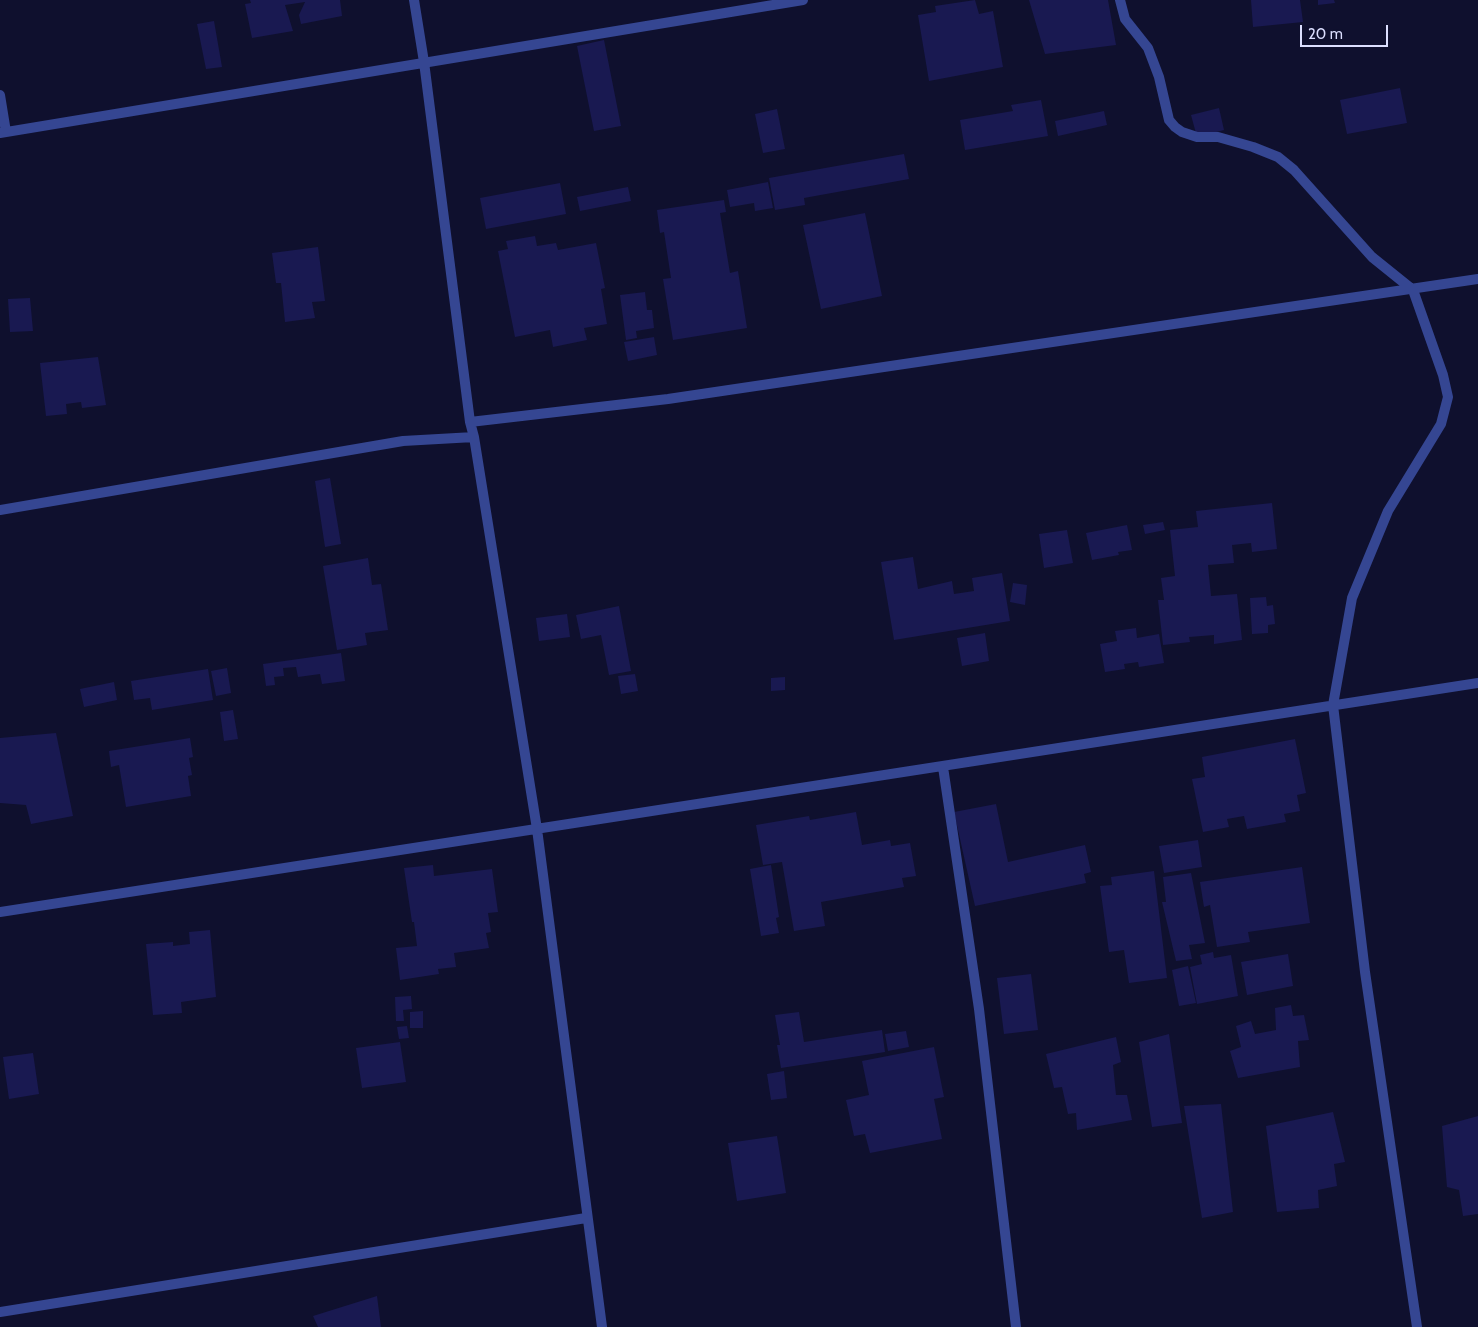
<!DOCTYPE html>
<html>
<head>
<meta charset="utf-8">
<style>
  body { margin:0 }
  #map { position:relative; width:1478px; height:1327px; overflow:hidden; background:#0f102e; font-family:Cabin,sans-serif }
  canvas { display:block }
  .scale { position:absolute; left:1300px; top:25px; width:88px; height:22px; box-sizing:border-box; border:2px solid #dcdfff; border-top:0; padding-left:6px; font-size:15px; line-height:18px; white-space:nowrap; color:#dcdfff; -webkit-text-stroke:4px #0f102e; paint-order:stroke }
</style>
</head>
<body>
<div id="map">
<canvas width="1478" height="1327"></canvas>
<div class="scale">20 m</div>
</div>
<script>
const g = document.querySelector('canvas').getContext('2d');
g.lineJoin = 'round';
function fillPath(path, color) {
  g.fillStyle = color;
  g.fill(path, 'evenodd');
}
function stroke(path, color, width, dash) {
  g.strokeStyle = color;
  g.lineWidth = width;
  g.lineCap = dash ? 'butt' : 'round';
  g.setLineDash(dash || []);
  g.stroke(path);
}
const building = new Path2D(`
  M250,0H340L342,16L301,24L299,15L305,2L285,5L293,31L252,38L245,4L251,3Z
  M975,0L979,14L993,11L1003,67L929,81L918,15L936,12L935,6Z
  M1029,0H1108L1116,45L1045,54Z
  M1251,0H1300L1303,22L1253,27Z
  M1318,0H1334L1335,3L1318,5Z
  M214,21L222,67L206,69L197,24Z
  M604,40L621,126L594,131L577,46Z
  M1400,88L1407,123L1347,134L1340,100Z
  M1041,100L1048,136L965,150L960,120L1013,111L1011,105Z
  M1219,108L1224,130L1197,137L1191,115Z
  M777,109L785,149L763,153L755,114Z
  M1104,111L1107,125L1058,136L1055,121Z
  M904,154L909,179L804,198L805,205L775,210L769,178Z
  M768,182L773,208L755,211L754,203L730,207L727,190Z
  M560,183L566,214L486,229L480,198Z
  M628,187L631,201L580,211L577,197Z
  M724,200L726,212L720,213L730,273L738,271L747,328L673,340L663,279L671,278L664,232L660,233L657,210Z
  M865,213L882,296L821,309L803,225Z
  M535,236L537,246L556,243L558,250L596,243L605,288L601,289L607,324L584,328L587,340L553,347L550,330L515,337L498,251L508,249L506,241Z
  M318,247L325,301L312,302L315,318L285,322L281,283H276L272,253Z
  M645,292L647,310H652L654,328L636,331L637,338L626,340L620,295Z
  M30,298L33,331L10,332L8,299Z
  M654,337L657,355L628,361L624,342Z
  M98,357L106,405L82,408L81,402L66,404L67,414L46,416L40,363Z
  M330,478L341,544L325,547L315,481Z
  M1272,503L1277,549L1252,552L1251,543L1232,545L1234,563L1208,565L1211,596L1237,594L1242,640L1214,644V635L1189,637L1190,642L1163,645L1158,600H1164L1161,578L1175,576L1170,530L1198,527L1196,511Z
  M1163,522L1165,530L1145,534L1143,525Z
  M1127,525L1132,550L1118,552L1119,555L1092,560L1086,533Z
  M1067,530L1073,563L1044,568L1039,534Z
  M913,557L918,589L952,581L954,594L974,591L972,578L1002,573L1010,621L894,640L881,562Z
  M368,558L372,585L381,584L388,630L365,633L367,645L337,650L323,566Z
  M1013,583L1027,585L1025,605L1010,602Z
  M1266,597L1267,606L1273,605L1275,624L1268,625V633L1252,634L1250,598Z
  M619,606L631,671L609,675L601,635L581,639L576,615Z
  M567,614L570,637L539,641L536,618Z
  M1136,628L1137,638L1159,634L1164,663L1139,667L1138,662L1124,664L1125,669L1105,672L1100,644L1117,641L1115,631Z
  M985,633L989,661L962,666L957,638Z
  M341,653L345,681L322,684L320,674L298,677L296,667L283,668L284,676L274,677L275,685L266,686L263,664Z
  M227,668L231,693L216,696L211,671Z
  M208,669L213,700L152,710L150,698L134,700L131,681Z
  M635,674L638,691L621,694L618,676Z
  M785,677V690L771,691V678Z
  M114,682L117,700L84,707L80,689Z
  M233,710L238,739L224,741L220,712Z
  M56,733L73,816L31,824L26,805L0,803V738Z
  M190,738L193,757L189,758L192,775L188,776L191,796L126,807L119,765L111,767L109,751Z
  M1295,739L1306,793L1297,795L1300,811L1284,814L1286,822L1247,829L1244,816L1227,819L1229,827L1203,832L1192,779L1205,777L1202,757Z
  M996,804L1008,862L1085,845L1091,872L1084,874L1086,883L975,906L954,812Z
  M856,812L862,845L890,840L891,846L910,843L916,876L902,878L904,887L821,902L825,926L794,931L782,862L763,865L756,825L809,816L810,820Z
  M1198,840L1202,867L1164,873L1159,846Z
  M433,865L434,876L492,869L498,912L488,913L491,932L486,933L489,948L454,953L456,967L438,969L439,974L400,980L396,948L417,946L414,922H412L404,868Z
  M771,865L779,917L776,918L779,933L761,936L750,869Z
  M1302,867L1310,923L1248,932L1250,942L1217,947L1210,905L1204,907L1200,882Z
  M1154,871L1167,978L1129,983L1124,950L1109,952L1100,886L1112,885L1111,877Z
  M1191,873L1205,943L1189,945L1192,959L1176,961L1162,902H1166L1163,877Z
  M210,930L216,997L181,1002L182,1013L153,1015L146,944L173,942V946L190,944L189,932Z
  M1213,952L1214,958L1231,955L1238,996L1197,1004L1190,967L1202,964L1200,955Z
  M1288,954L1293,986L1247,995L1241,962Z
  M1188,966L1196,1003L1179,1006L1172,970Z
  M1031,974L1038,1030L1004,1034L997,978Z
  M411,996L412,1009L403,1010L404,1021H396L395,997Z
  M1291,1005L1293,1016L1304,1015L1309,1040L1298,1041L1300,1067L1238,1078L1230,1051L1241,1047L1236,1026L1251,1021L1255,1034L1276,1030L1275,1008Z
  M423,1011V1028H410V1012Z
  M799,1012L804,1042L882,1030L885,1052L781,1068L777,1045H780L775,1015Z
  M407,1026L409,1038L399,1039L397,1027Z
  M906,1031L909,1047L888,1051L885,1034Z
  M1169,1034L1182,1123L1152,1127L1139,1042Z
  M1116,1037L1121,1062L1113,1065L1116,1095H1127L1132,1120L1077,1130L1076,1113L1068,1114L1062,1087L1054,1088L1046,1054Z
  M400,1042L406,1082L362,1088L356,1048Z
  M934,1047L944,1097L934,1099L942,1139L870,1153L865,1134L854,1136L846,1100L869,1095L862,1061Z
  M33,1053L39,1094L9,1099L3,1057Z
  M784,1071L787,1098L771,1100L767,1074Z
  M1221,1104L1233,1212L1202,1218L1184,1106Z
  M1333,1112L1345,1162L1334,1164L1337,1186L1318,1190L1319,1208L1277,1212L1266,1126Z
  M1478,1116V1214L1463,1216L1459,1190L1447,1187L1442,1126Z
  M777,1136L786,1193L737,1201L728,1143Z
  M377,1296L381,1327H318L313,1316Z`);
const street = new Path2D(`
  M414,0L424,62L470,422L474,437L537,829L602,1327
  M1120,0L1125,19L1148,48L1159,77L1169,120L1175,127L1182,132L1197,137H1218L1253,147L1278,157L1294,170L1372,257L1413,290L1443,375L1448,397L1441,424L1388,511L1352,598L1333,705L1365,972L1417,1327
  M0,95L6,132
  M0,133L803,0
  M470,422L668,399L1478,279
  M0,510L403,441L474,437
  M943,767L979,1009L1016,1327
  M0,912L1478,683
  M0,1312L586,1218`);
fillPath(building, '#191951');
stroke(street, '#354692', 10);
</script>
</body>
</html>
